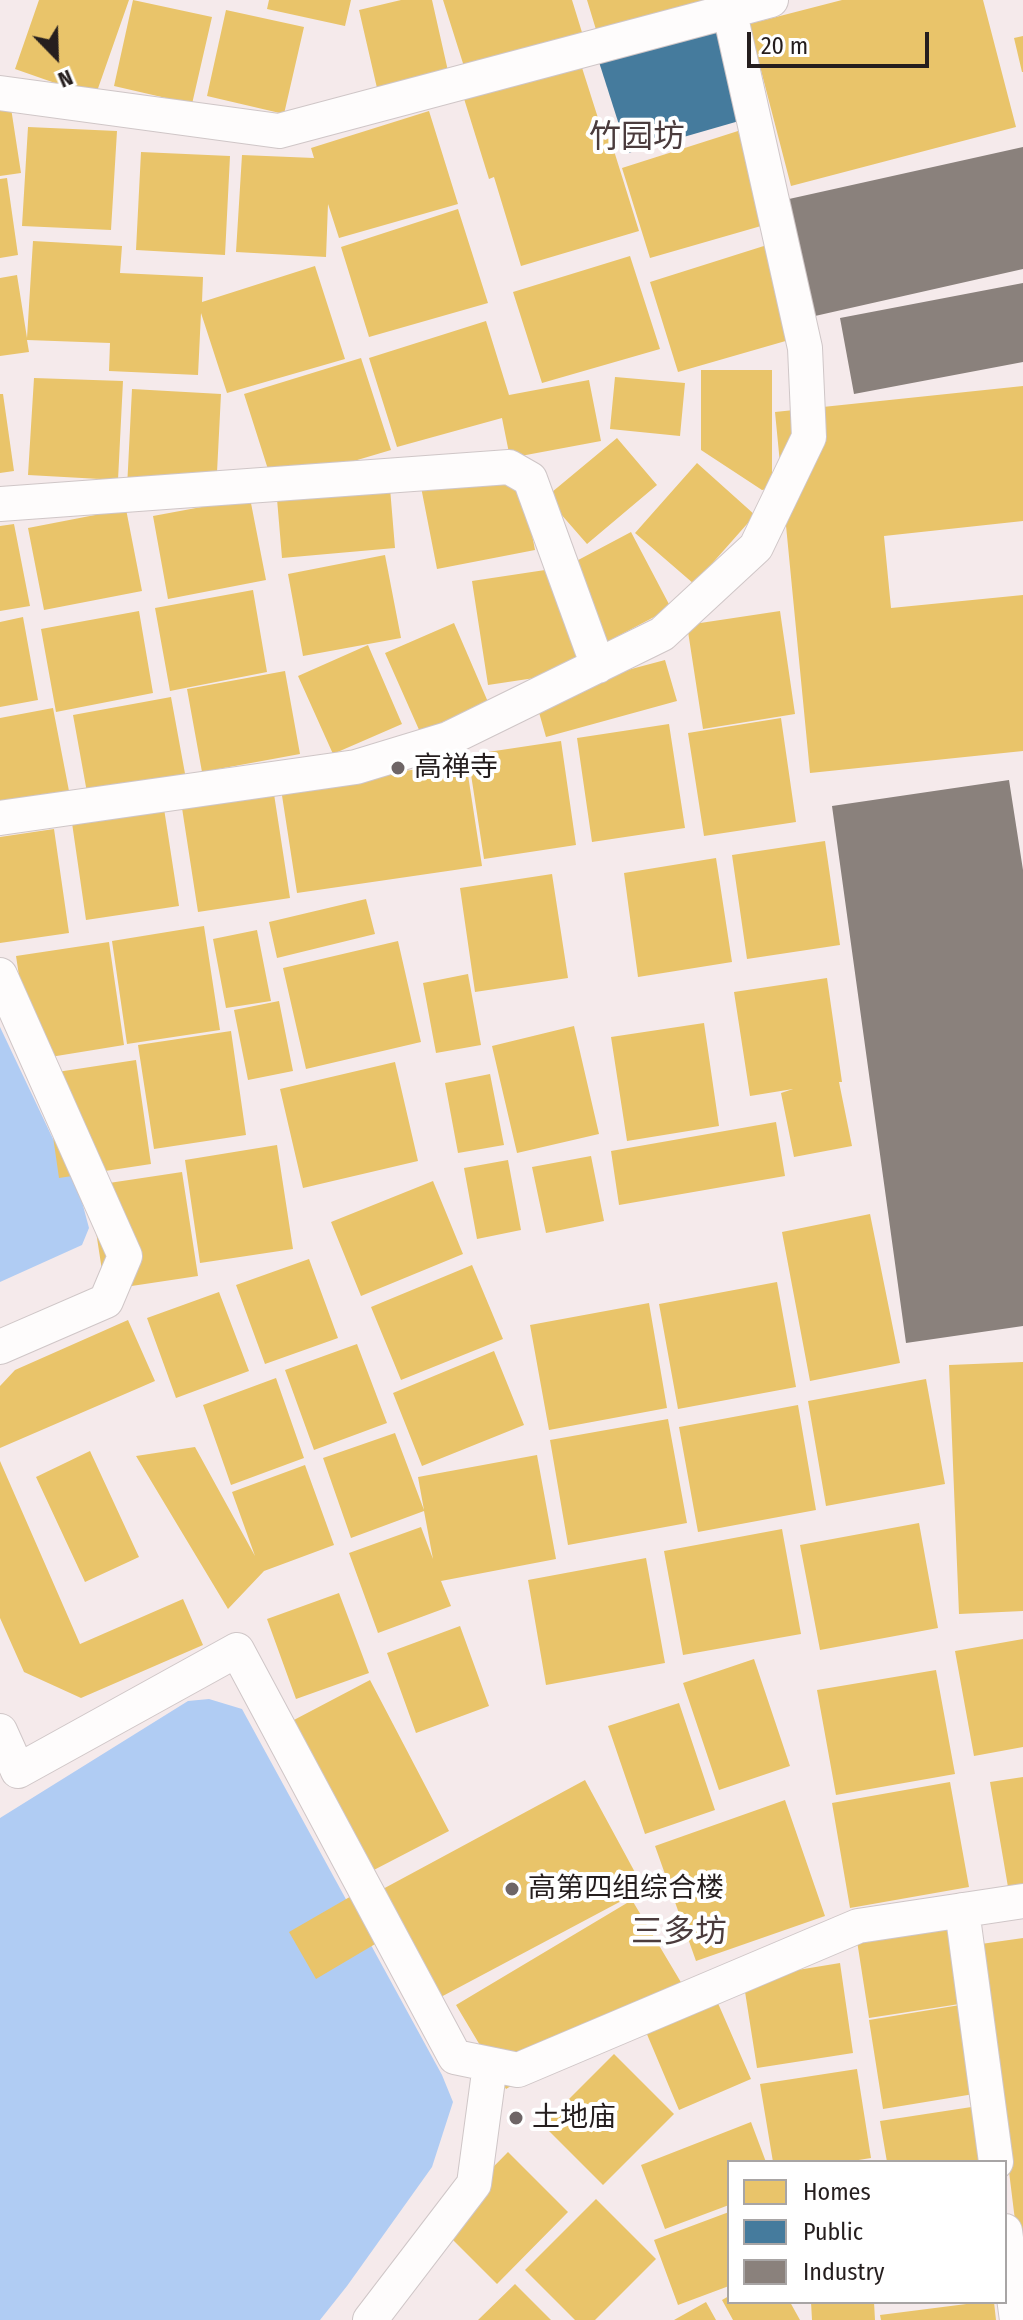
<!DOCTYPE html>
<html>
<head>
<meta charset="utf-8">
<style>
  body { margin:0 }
  #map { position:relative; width:1023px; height:2320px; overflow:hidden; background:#f5eaeb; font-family:"Fira Sans Condensed",sans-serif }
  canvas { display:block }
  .legend { position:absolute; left:727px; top:2160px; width:280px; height:144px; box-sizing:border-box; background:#fff; border:2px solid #a8a5a5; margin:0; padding:10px 14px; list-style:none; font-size:24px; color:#251e1e }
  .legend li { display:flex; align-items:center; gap:16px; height:40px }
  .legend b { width:40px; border:2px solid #a8a5a5 }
  .north { position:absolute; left:16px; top:16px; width:80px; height:80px; -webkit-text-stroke:6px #fff; paint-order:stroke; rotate:157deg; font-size:22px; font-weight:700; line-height:32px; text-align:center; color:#251e1e }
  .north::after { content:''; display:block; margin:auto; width:28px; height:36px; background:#251e1e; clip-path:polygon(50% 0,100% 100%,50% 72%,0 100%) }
  .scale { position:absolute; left:747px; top:32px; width:182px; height:36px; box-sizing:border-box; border:4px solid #251e1e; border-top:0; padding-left:10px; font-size:24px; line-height:28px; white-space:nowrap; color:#251e1e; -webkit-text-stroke:6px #fff; paint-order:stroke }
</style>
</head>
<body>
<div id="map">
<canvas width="1023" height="2320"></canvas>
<ul class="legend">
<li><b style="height:22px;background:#e9c46a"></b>Homes</li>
<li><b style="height:22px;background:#457b9d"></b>Public</li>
<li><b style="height:22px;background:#8a817c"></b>Industry</li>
</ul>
<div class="north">N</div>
<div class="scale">20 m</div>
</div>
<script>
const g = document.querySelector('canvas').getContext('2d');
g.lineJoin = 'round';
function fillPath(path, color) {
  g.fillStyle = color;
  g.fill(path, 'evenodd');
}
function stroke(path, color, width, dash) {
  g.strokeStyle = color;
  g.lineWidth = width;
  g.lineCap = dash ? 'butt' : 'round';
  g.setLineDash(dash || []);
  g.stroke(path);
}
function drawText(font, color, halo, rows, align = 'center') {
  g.font = font + ' "Fira Sans Condensed","Noto Sans SC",sans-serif';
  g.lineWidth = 8;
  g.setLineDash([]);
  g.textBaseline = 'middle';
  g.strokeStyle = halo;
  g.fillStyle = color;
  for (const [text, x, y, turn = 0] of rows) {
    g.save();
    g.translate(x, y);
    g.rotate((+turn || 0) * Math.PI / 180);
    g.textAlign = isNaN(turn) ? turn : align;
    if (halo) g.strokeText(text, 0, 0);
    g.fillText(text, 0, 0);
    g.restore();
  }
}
const water = new Path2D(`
  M0,1027L81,1198L89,1228L82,1245L0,1282Z
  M209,1699L242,1709L442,2075L453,2102L432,2167L347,2286L320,2320H0V1818L188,1701Z`);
const homes = new Path2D(`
  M39,0H129L95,97L15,69Z
  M133,0L212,17L192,104L114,86Z
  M269,0H351L345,26L267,9Z
  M401,0H432L448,71L377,88L359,10Z
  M443,0H572L585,42L467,76Z
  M587,0H716L601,46Z
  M842,0H983L1016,127L791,186L749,24Z
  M226,10L304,27L284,114L207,96Z
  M1023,36V72H1022L1014,38Z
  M577,52L605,140L610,138L639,231L521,266L494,177L489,179L461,89Z
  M9,95L21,173L0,176V97Z
  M429,111L458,204L339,238L328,204L326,257L236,252L242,155L314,158L311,148Z
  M28,127L117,131L111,230L22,226Z
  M738,131L768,224L650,258L622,168Z
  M141,152L230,156L225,255L136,250Z
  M7,178L18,255L0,258V179Z
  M458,209L488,303L369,337L341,247Z
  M33,241L122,246L120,273L203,277L202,302L315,266L345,359L227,393L201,313L198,375L109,371L110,343L27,340L29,352L0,356V278L17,275L27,338Z
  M767,245L796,338L678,372L650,282Z
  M630,256L660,349L542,383L513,292Z
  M486,321L509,395L589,380L601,441L510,458L502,418L397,447L369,358Z
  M361,358L391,450L273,485L244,394Z
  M701,370H772V488L762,490L701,450Z
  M615,377L685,383L680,436L610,429Z
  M34,378L123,381L118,480L28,475Z
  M1023,386V521L884,536L891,608L1023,595V751L810,773L775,412Z
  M132,389L221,394L216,492L127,488Z
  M0,394H3L14,471L0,473Z
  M617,438L657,485L587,544L546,497Z
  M697,463L755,515L694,584L635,533Z
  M519,468L535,550L437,569L421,487Z
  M390,488L395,548L282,558L277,499Z
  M250,498L266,580L168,599L153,516Z
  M126,509L142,591L44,610L28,528Z
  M14,524L30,606L0,611V526Z
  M631,532L671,608L605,643L581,671L488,685L472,581L565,567Z
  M385,555L401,638L303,656L288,574Z
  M253,590L267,672L170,691L155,608Z
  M139,611L153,693L56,712L41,629Z
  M780,611L795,714L703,729L687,625Z
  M23,617L38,700L0,707V622Z
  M454,623L488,702L420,732L385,653Z
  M368,645L402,724L333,754L298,676Z
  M665,660L677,701L546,737L534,695Z
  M285,671L300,754L202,772L187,689Z
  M171,697L186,779L88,798L73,715Z
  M53,708L69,791L0,803V718Z
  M781,718L796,822L704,836L688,733Z
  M669,724L685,828L592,842L577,738Z
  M561,741L576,845L484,859L468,755Z
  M466,762L482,866L297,893L281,789Z
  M274,794L290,898L198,912L182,808Z
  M163,802L179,906L86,920L71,816Z
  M54,829L69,933L0,943V837Z
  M825,841L840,945L747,959L732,855Z
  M716,858L732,962L638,977L624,873Z
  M552,874L568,978L475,992L460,888Z
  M366,899L375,934L277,958L269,922Z
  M204,926L220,1030L127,1044L112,941Z
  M257,930L271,1001L226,1008L213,939Z
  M398,941L421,1042L306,1069L283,968Z
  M109,942L124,1045L32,1060L16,956Z
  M468,974L481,1045L436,1053L423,983Z
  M827,978L842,1082H839L852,1146L794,1157L781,1093L793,1089L750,1096L734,992Z
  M279,1001L293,1071L248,1080L234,1010Z
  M704,1023L719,1126L627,1141L611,1037Z
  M574,1026L599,1134L517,1153L492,1046Z
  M231,1031L246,1135L154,1149L138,1045Z
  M136,1060L151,1164L59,1178L44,1074Z
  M395,1062L418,1161L303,1188L280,1089Z
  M490,1074L504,1145L458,1153L445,1083Z
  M776,1122L785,1176L619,1205L611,1151Z
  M277,1145L293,1249L200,1263L185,1160Z
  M591,1156L604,1221L546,1233L532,1167Z
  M508,1160L521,1230L477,1239L464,1168Z
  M182,1172L198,1276L105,1290L89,1186Z
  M433,1181L463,1254L361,1296L331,1222Z
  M870,1214L900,1363L810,1381L782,1232Z
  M309,1259L338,1338L265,1364L236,1285Z
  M472,1265L503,1339L401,1380L371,1307Z
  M777,1282L796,1387L678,1409L659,1304Z
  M219,1292L249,1371L176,1398L147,1318Z
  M649,1303L667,1408L549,1430L530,1325Z
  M128,1320L155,1381L0,1448V1386L15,1370Z
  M357,1344L387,1423L314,1450L285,1370Z
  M494,1351L524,1425L422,1466L393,1393Z
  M1023,1362V1611L959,1614L949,1365Z
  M276,1378L304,1458L231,1485L203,1405Z
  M926,1379L945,1484L826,1506L808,1401Z
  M798,1405L816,1510L698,1532L679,1427Z
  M668,1419L687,1523L568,1545L550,1440Z
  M395,1433L424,1510L418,1477L537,1455L556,1559L441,1581L451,1606L378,1633L349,1553L421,1527L433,1559L424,1511L351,1538L323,1458Z
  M195,1447L255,1556L232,1492L305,1465L334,1545L264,1571L228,1609L136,1456Z
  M90,1451L139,1557L85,1582L36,1477Z
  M0,1461L80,1644L183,1599L203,1645L81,1698L24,1672L0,1618Z
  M919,1523L938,1628L820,1650L800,1545Z
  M782,1529L801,1634L683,1655L664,1551Z
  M646,1558L665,1663L546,1685L528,1580Z
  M339,1593L369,1673L296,1699L267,1619Z
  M460,1626L489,1706L416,1733L387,1653Z
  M1023,1639V1747L974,1756L955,1651Z
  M754,1659L790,1766L719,1790L683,1683Z
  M936,1670L955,1774L836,1795L817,1690Z
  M370,1680L449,1831L370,1872L292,1721Z
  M679,1703L715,1810L645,1834L608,1726Z
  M1023,1777V1885L1008,1887L990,1782Z
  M585,1780L644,1889L439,1998L381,1890Z
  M950,1782L969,1887L850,1908L832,1803Z
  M785,1800L825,1916L696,1961L655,1846Z
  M360,1891L387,1937L316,1979L289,1932Z
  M632,1900L682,1984L506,2089L456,2005Z
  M952,1913L966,2003L869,2018L855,1928Z
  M1023,1938V2269H1021L981,1944Z
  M840,1963L853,2053L757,2068L743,1979Z
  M717,2001L751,2079L679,2110L646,2032Z
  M966,2004L980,2093L883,2109L869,2020Z
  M614,2054L674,2114L603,2185L543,2125Z
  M857,2069L871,2158L846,2162H773L760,2084Z
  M978,2106L987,2162H887L880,2121Z
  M751,2122L766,2162H729V2205L665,2229L641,2165Z
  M508,2152L568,2212L497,2284L437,2224Z
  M596,2199L656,2259L595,2320H575L525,2270Z
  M729,2212V2286L678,2305L654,2240Z
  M515,2284L551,2320H478Z
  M729,2296V2302H790L800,2320H733L722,2300Z
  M706,2302L716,2320H674Z
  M811,2302H874L875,2320H812Z
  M982,2302H994L996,2320H881L880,2315Z`);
const public = new Path2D(`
  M716,25L746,119L628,153L599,62Z`);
const industry = new Path2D(`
  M1023,147V269L815,316L789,199Z
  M1023,283V362L854,394L840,318Z
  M1009,780L1023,870V1326L906,1343L832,806Z`);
const service = new Path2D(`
  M0,93L279,131L771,0
  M0,504L509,467L530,479L598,666
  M0,818L356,767L448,739L662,634L756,547L809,437L805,348L727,0
  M0,975L125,1256L106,1301L0,1347
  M0,1731L18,1771L237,1650L455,2057L518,2070L858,1926L1023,1901
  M962,1910L996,2162
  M1005,2231L1017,2320
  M370,2320L474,2184L490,2065`);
const markers = [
  [398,768,8,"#6e6566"],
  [512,1889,8,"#6e6566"],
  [516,2118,8,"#6e6566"]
];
const poiNames = [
  ["高禅寺",414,768],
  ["高第四组综合楼",528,1889],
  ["土地庙",532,2118]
];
const quarterNames = [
  ["竹园坊",637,138],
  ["三多坊",679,1933]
];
fillPath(water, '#b0ccf3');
fillPath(homes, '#e9c46a');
fillPath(public, '#457b9d');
fillPath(industry, '#8a817c');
stroke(service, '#cfc6c7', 36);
stroke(service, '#fefcfc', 34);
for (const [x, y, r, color] of markers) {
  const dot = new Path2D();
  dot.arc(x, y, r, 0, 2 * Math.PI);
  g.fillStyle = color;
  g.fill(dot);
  stroke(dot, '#fff', 3);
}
drawText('28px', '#251e1e', '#fff', poiNames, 'left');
drawText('32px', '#4b3c3d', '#fff', quarterNames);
</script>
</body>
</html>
